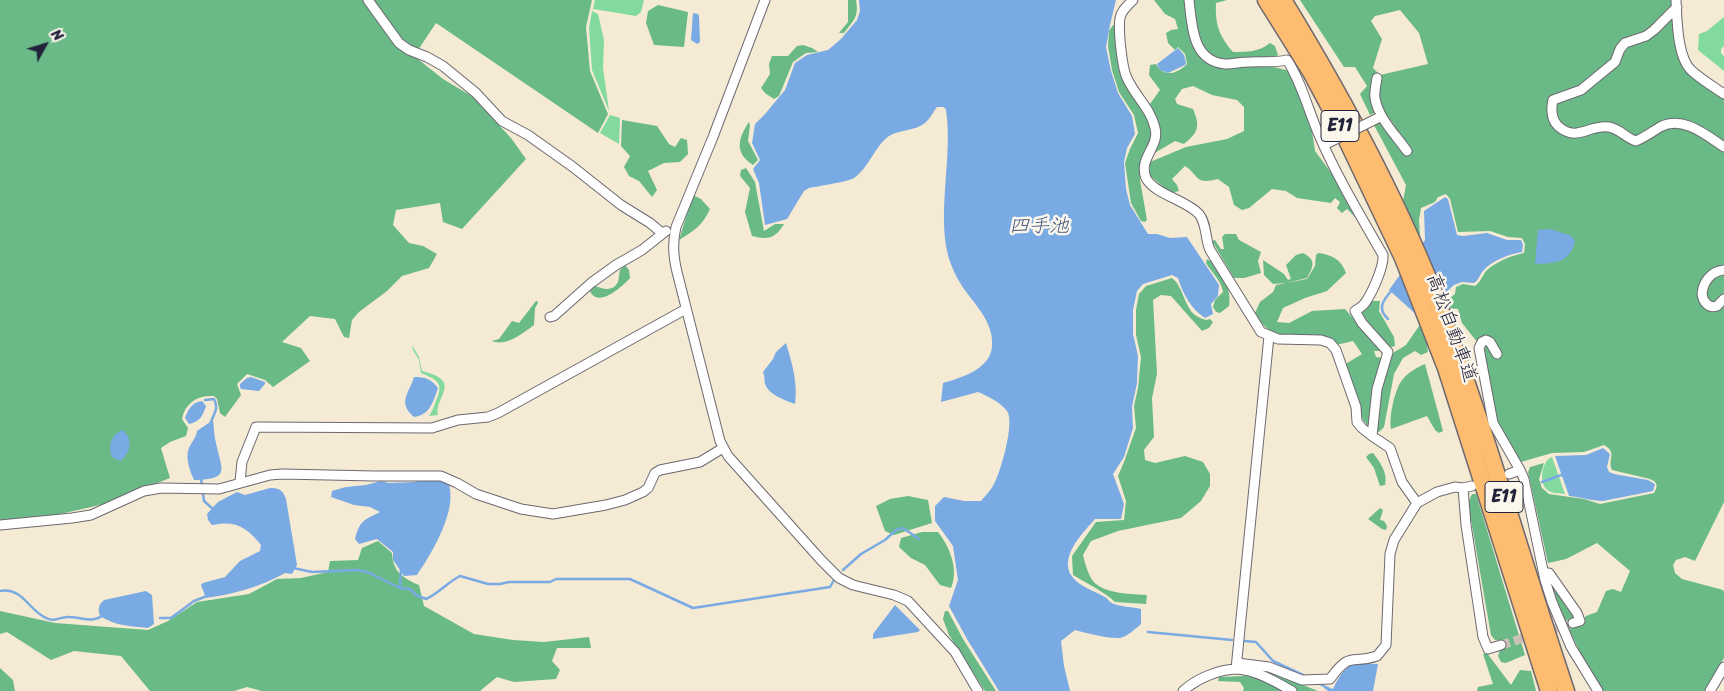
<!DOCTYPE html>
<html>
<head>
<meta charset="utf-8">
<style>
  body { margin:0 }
  #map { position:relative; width:1724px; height:691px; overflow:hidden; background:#f5ead3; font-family:Sriracha,sans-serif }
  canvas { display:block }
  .north { position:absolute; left:20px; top:20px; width:50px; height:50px; -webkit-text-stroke:4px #fbf7ec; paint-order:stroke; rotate:51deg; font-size:14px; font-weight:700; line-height:20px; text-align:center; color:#22223b }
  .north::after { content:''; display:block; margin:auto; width:18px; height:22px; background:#22223b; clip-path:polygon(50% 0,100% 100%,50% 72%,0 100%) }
</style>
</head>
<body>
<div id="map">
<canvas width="1724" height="691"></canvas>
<div class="north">N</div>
</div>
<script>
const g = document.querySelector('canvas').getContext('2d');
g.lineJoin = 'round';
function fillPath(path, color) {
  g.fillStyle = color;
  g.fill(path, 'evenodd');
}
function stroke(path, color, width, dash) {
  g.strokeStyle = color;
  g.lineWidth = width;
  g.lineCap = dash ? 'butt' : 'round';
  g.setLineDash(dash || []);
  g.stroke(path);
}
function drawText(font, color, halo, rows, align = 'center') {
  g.font = font + ' Sriracha,"Klee One",sans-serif';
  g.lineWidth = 5;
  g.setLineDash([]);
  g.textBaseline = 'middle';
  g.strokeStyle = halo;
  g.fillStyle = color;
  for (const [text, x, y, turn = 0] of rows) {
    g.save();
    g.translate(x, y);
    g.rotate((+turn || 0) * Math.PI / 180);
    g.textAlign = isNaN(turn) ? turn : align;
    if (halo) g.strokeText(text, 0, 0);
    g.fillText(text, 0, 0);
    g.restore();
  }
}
const green = new Path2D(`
  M595,0H644L641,12L636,16L593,9Z
  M592,11L598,14L604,40L603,68L609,111L592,70L589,28Z
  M1724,17V46L1721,49V53L1724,56V71L1698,50L1699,34L1707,31Z
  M610,115L620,118L619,144L600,133Z
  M412,345L419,357L422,371C464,381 434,397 438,415L429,416C432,412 434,406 436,401C444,383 438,380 421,373L419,360L413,350Z
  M1552,457L1565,494C1560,493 1553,494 1549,491C1538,485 1541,461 1552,457Z`);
const forest = new Path2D(`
  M0,0H592L586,27L590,71L608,114L598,133L436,23L414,56L443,79L473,97L511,138L526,159L462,229L443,222L440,203L396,210L393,225L409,243L423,246L437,254L429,268L402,276L387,291L359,312L352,320L349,338L344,337L335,319L310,316L282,342L301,348L310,361L273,387L265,380L247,374L237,384L241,395L225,417L220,413L217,399L214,396C197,395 185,403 182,419L188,428L186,436L170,442L161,448L170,478L104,504L56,515L0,520Z
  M848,0H856C859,17 854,20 844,33H839L848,22Z
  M1154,0H1185C1189,29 1187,43 1210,65L1243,67L1261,64L1286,70L1293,74L1311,124L1315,151L1335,178L1340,189L1362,224L1347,209L1342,213L1337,208L1340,202L1335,198L1331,203L1297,198L1286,191L1272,189L1249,208L1242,210L1234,205L1229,187L1218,179C1194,185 1200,176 1185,166L1172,179L1177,185L1179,191L1171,193L1150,176V162L1186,147L1227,139L1244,131V107L1237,100L1212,95L1193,86L1182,89L1175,99L1177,104L1193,109C1200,126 1199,132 1184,144L1175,141L1153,154C1165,130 1161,127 1150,104L1160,90L1149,75L1150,65L1156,64C1164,78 1177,74 1187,64L1185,54L1178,47L1175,50L1168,43L1166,33L1171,30L1178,29L1175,19L1165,14Z
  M1192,0H1227L1216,3C1215,24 1219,36 1233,52C1247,52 1259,52 1270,43L1275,46L1278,55L1275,58C1247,59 1206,70 1197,35C1194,24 1193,11 1192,0Z
  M1300,0H1672L1673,5L1653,27L1646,33L1625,38L1612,61L1580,87L1554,94L1548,101C1549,116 1548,117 1558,128C1574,147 1591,127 1612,131C1618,133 1623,138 1628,142L1659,132L1668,127H1678L1691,130L1724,152V265C1704,272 1683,304 1715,311L1724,306V502L1695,561L1685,557L1676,560L1673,565L1675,573L1682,579L1723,590L1724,592V658L1705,691H1603C1581,657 1564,622 1551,584L1553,583L1575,617L1572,619L1582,622L1586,616L1597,612L1606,591L1613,589L1621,592L1630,571L1597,543L1566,559L1548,563L1528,472L1530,467L1544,463L1539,479L1542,488L1549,494L1584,499L1600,504L1654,493C1658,486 1658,482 1650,479L1612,470C1607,459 1618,453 1604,445L1584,452L1552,453L1521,462L1501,430L1495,416L1478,343L1462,323L1458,309L1448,308L1446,303L1451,297L1455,294L1456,287L1463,284L1475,286C1482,281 1482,275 1487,270C1498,261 1510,256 1524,253L1525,244L1522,238L1508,237L1490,231L1458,232L1450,199L1446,194L1438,197L1435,202L1421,208L1419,220L1420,237L1403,201L1406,185L1374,125L1381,120L1397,132L1395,126L1382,109L1370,115L1360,94L1367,86L1355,67H1344ZM1400,10L1419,33L1428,64L1380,75L1373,68L1382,39L1371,21L1375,16Z
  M658,5L688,12L684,47L654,45L646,23L648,11Z
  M1675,17L1688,73L1724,99V143L1690,121L1671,120L1637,137L1597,124L1573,130L1563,127L1557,120L1556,105L1559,100L1582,95L1620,61L1628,45L1668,18Z
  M1113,25L1117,26L1118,60L1150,119L1152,141L1141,162L1140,180L1147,220L1145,222L1141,221L1131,203L1125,163L1130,149L1138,133L1134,115L1119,92L1112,70L1108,46L1109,31Z
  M803,45L812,48L818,52L806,53L793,62L779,96L774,99L765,93L761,88L770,74L769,64L772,56H788L797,46Z
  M622,120L657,126L669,144L675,147L681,138L687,140L688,154L680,162L664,163L648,171L657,190L652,197L639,181L629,176L624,167L630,156L621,146Z
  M749,122L750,125L748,141L758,160L753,165C734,153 738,138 749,122Z
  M746,168L755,182L764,231L775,224H784C775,239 768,240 752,236L745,212L750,188L740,176L741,170Z
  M693,195L701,199L710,209C703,225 694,231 679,240Z
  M1225,234H1236L1239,240L1261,252L1258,261L1261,273L1244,278H1234L1212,241L1215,240L1221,249H1224L1222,237Z
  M1303,253C1317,260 1313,267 1307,278L1286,283L1273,284L1264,275L1263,260L1284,274L1288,280L1291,279L1286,265L1296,255Z
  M1318,253C1332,255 1341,259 1346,273L1327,291L1305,298L1283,308L1277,322L1289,323L1312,311L1345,309L1381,351H1374L1376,357L1383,358L1369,427L1363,420L1344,365L1362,354L1353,341L1336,345L1329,337C1296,334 1274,347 1255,313L1260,302L1273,292L1276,285L1307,279L1315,266L1316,255Z
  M1207,259C1222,268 1232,289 1229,306L1220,313L1216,312L1213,307L1215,300L1223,292C1221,280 1212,273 1206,263Z
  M625,265L629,270L630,278C623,286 598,309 590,291L595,286C603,289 613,292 618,282C619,279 619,273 620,270Z
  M1724,275V293L1717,304L1706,299C1704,284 1710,277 1724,275Z
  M1172,278C1183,286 1184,306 1195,315C1198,317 1202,319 1206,320L1210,319L1213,322L1209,328L1202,331L1171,296L1161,295L1153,300L1157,374L1152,398L1154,437L1144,450L1145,460L1155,463L1185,456L1203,462L1210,474V486L1201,501L1181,518L1118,531L1091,541L1083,555C1085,563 1089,579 1096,584C1108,594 1132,594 1147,595L1146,604L1115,602C1105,592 1086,583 1073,575L1072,556L1096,522L1124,520L1126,501L1118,476L1124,462L1136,428L1134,406L1138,388L1141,357L1136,335V310L1139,294L1146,286Z
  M536,301H537L538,303L535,308L534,325C523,333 506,347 492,341L499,339L512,321L519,323Z
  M1372,301H1380L1379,311L1394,337L1395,346L1391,347L1387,345L1368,322L1362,313L1364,307Z
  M1419,326L1422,328L1425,332L1428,352L1421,355L1415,351L1403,358L1394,374L1384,427L1379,432L1376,431L1379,391L1387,365L1393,353L1406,345Z
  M1425,364L1443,431L1439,433L1435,430L1427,416L1391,429C1389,417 1394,394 1400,383C1406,374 1415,368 1425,364Z
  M1373,453C1380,462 1388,473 1385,485L1380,486L1374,468L1366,457L1369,454Z
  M1472,494H1476L1525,655L1506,663L1501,662L1498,656L1500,650L1503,648L1502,640H1495L1491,635L1468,503Z
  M908,496L928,500L932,523L894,535L885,531L876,506L890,499Z
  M1380,508L1383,510L1380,520L1384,521L1387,526L1386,530L1382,529L1368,519Z
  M922,532H938C950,547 959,570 951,588L940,585L925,565L911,558L899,547L901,538Z
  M378,541L392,553C393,572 403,578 419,585L424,606L474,634L513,640L544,642L589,637L591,648H557L552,661L560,670L556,679L514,682L497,677L480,691H262L247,687L234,691H150L121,656L74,651L51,660L7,632L0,634V611L55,623L148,630L168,621L197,602L249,594L277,579L301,578L328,572L330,561L358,560L362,548Z
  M945,611H948L963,639L996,691H985L949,635L943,619Z
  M1487,653L1511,685L1520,670L1531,671L1536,691H1477L1478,687L1493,684L1483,654Z
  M0,668L13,680L15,691H0Z
  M1257,670L1275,674L1318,691H1243L1244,688L1240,682L1218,681L1219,677L1243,676Z`);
const water = new Path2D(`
  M859,0H1116L1110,25L1106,47L1111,71L1118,93L1132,116L1135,134L1127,148L1124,162L1126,189L1130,205L1148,234H1157L1170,238L1187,237L1219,285L1218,296L1211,304L1213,314L1205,318C1191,309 1183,294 1178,278L1172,275L1143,284L1137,291L1133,310V334L1138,356L1137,383L1132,407L1133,428L1124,457L1113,474L1124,504L1121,519H1095C1084,532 1067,548 1068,566C1069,583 1092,590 1105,597C1108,599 1110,603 1114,604C1122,607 1133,607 1141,609V624C1135,629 1128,636 1120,638C1109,639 1086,633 1075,630L1061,641L1064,666L1070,691H999L967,639L949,606L958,580L953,546L935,521V506L944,497L964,501H981C986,495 992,489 995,482C1001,470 1015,422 1007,411C1000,402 988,396 978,392L941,402L943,383C961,378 990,369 992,347C994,325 979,309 967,293C959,283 951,267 948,255C937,211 953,156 946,110L944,107H937C933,112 930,119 925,123C915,131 901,129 889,136C874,147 869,168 854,178C847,182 819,186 809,188L804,191L787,219L765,225L759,183L753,169L760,160L752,143L755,124L765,114L785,90L795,63L807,55L828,50L841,39L857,20L860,11Z
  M693,13L698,14L699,16L700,42L697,44L691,40Z
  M1178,48L1184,55L1186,63L1185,65L1168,73L1160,70L1157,64Z
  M1445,197L1448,199L1457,235L1463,236L1487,233L1507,240H1521L1523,245L1522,252C1510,254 1492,260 1483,271C1479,275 1480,279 1474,283L1462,282L1454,285L1419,317L1389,290L1425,240L1424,211Z
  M1551,229L1571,236L1575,241C1570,263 1555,263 1535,264L1538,230Z
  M786,343C792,363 798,383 795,404C785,400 770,396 765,384C764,380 765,376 763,372L773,359L776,352Z
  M251,377L265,382V384L259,391L241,389L240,387V384L247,378Z
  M414,377C426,377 431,379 438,388C433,402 430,415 414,417C397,402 409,394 414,377Z
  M202,401L206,406C203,415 200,422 189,424L185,418C188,410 192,402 202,401Z
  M213,420C214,428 214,436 216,443C222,471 231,479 194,480C190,471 186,460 188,451C190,443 196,439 197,431Z
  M123,430C133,440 131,451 121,461L113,458C107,448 111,434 123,430Z
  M1603,448L1610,454L1607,467L1609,472L1614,474L1648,480L1655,484L1653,491L1603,501C1592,501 1581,497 1569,496L1555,456L1586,455Z
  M420,479H434L448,482C459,508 432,553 417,575L404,576L393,560V552L377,539L359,544L355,539C360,520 364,520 380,512L370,507L354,505L331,497L332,491L346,487L366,485L381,481L389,483L415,482Z
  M270,488C279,488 283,490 286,499L297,565L292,574L285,573C260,587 234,594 206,598L201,585L203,583L225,577L240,561L260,551L261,545C247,527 235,520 212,525L208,520L207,514L218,502L237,492L245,495Z
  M146,591L152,595L154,624L148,628C131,626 115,626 100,616C98,610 98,605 104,600Z
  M895,605L920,630L918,632L873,639V634Z
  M1354,663L1378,664L1373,691H1328L1324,688L1325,686L1333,689C1338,678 1343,669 1354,663Z`);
const stream = new Path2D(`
  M1388,319C1376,308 1384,299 1393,289
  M205,400L214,399C219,409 214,413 211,422
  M201,478L204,501L214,510
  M1542,482L1564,474
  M293,568L312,572L357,570L367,572L400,588
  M401,568L400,588L410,589L416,595L426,599C438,594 448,582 460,576L488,584H500L509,582H550L556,579H630L693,608L830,587L834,580
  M843,570L861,554L885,540L896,530L902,528L906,530L919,539
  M0,591C23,587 28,610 46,618C56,623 60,616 69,617C81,617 92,624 103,615
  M160,618H171L194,601L207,596
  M1148,632L1232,640
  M1244,641L1256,642L1273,661L1303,675
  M1320,684L1333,691`);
const minorTunnel = new Path2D(`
  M1501,645L1573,623`);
const minor = new Path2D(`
  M368,0L399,43L409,50L427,57L443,66L476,93L502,121L528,135L573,167L621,205L650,223L662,233
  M765,0L713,137L676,227C672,243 673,256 677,272L720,441L728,456L821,560L839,578L853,585L894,595L908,601L955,652L978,691
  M1133,0C1128,5 1121,11 1120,18C1118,30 1122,68 1127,78C1135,96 1151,109 1155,128C1160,147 1138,158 1146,178C1154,194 1186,200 1199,214C1207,224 1205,239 1210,250L1261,332L1278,339L1321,340L1330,343L1336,350L1356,407L1357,422L1362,428L1372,436
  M1189,0C1192,25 1192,61 1225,64C1233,64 1241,62 1249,62C1262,61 1274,63 1287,60C1302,83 1308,110 1319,135C1337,177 1360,215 1383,255C1384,267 1372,293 1365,303C1363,306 1358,309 1355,311L1362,323L1388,352L1377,389L1372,436L1390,448L1402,482L1417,503
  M1676,0C1677,19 1677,58 1692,71C1702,80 1714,87 1724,94
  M1677,7L1654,30L1646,36L1625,43L1620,49L1615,62L1581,90L1553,100C1551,109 1551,119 1558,126C1577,143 1589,124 1609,127C1620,129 1626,138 1636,141C1645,137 1652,132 1660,127C1683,115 1706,135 1724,147
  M1377,78C1376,85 1374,92 1375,98C1378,118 1396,135 1407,151
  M1724,270C1711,271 1703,282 1702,294C1703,302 1709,309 1717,306L1724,299
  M550,317L554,316L591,283L616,265L642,250L666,231
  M1497,354L1490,342L1486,340L1482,342L1479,348L1493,423L1520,470
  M1509,474L1520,470L1524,479L1545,580L1552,602L1571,647L1598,691
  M240,482L242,462L256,427L432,428L458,420L488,417L498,413L686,309
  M1463,488L1466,525L1483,637L1488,649L1501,645
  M0,525L72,518L91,515L144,491L161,488L219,489L270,475L282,474L374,476H441L457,483L476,494L521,509L553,514L606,505L625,500L643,492L648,488L655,473L660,470L700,462L723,448
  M1544,573H1549L1577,613L1580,621L1573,623
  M1237,663L1269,667L1302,680L1330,679C1351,650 1351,665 1377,656L1386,645L1390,554L1394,540L1417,503L1437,492L1455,487L1463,488L1472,486
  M1236,669L1269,336
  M1183,691C1196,679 1219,669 1237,669C1256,670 1276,682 1292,691
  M1710,691L1724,667`);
const motorway = new Path2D(`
  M1266,0L1311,72L1343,132L1403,258L1446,368L1549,691
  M1283,0C1343,98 1398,199 1439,306C1487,433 1523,563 1566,691`);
const minorBridge = new Path2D(`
  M1328,143L1378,118`);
const shields = [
  [1340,126,38],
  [1504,497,38]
];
const shieldNames = [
  ["E11",1340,126],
  ["E11",1504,497]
];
const streetNames = [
  ["高松自動車道",1451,328,70]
];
const waterNames = [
  ["四手池",1039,227]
];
fillPath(green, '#82da9f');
fillPath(forest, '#69ba86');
fillPath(water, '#79aae4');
stroke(stream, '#79aae4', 2.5);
stroke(minorTunnel, '#cbc2b5', 9, [9, 4.5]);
stroke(minor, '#6c6870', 11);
stroke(motorway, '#6c6870', 19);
stroke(minor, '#fff', 9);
stroke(motorway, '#fdbc6f', 16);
stroke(minorBridge, '#6c6870', 11, []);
stroke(minorBridge, '#fff', 9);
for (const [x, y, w] of shields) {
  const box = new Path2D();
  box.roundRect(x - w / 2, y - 15.5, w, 31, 4);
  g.fillStyle = '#fbf7ec';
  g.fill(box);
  stroke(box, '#22223b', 1);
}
drawText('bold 18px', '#22223b', null, shieldNames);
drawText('19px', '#22223b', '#fbf7ec', streetNames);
drawText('italic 20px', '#45587f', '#fbf7ec', waterNames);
</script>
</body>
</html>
